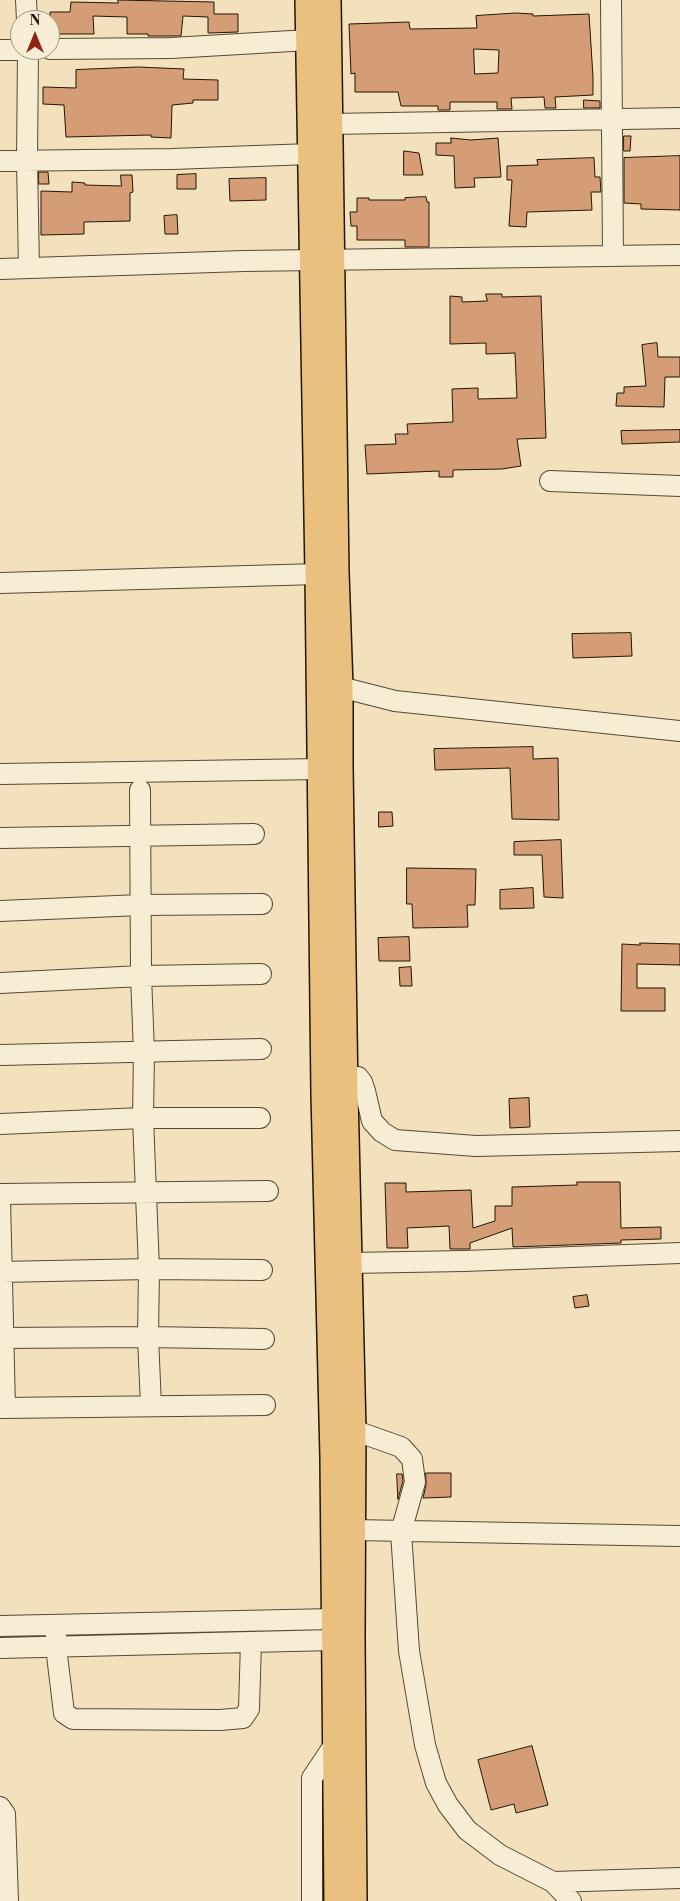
<!DOCTYPE html>
<html>
<head>
<meta charset="utf-8">
<style>
  body { margin:0 }
  #map { position:relative; width:680px; height:1901px; overflow:hidden; background:#f3e1bd; font-family:"Libre Bodoni",serif }
  canvas { display:block }
  .north { position:absolute; left:10px; top:10px; width:50px; height:50px; box-sizing:border-box; background:#f7ecd4; border:1px solid #a29681; border-radius:50%; rotate:0deg; font-size:14px; font-weight:700; line-height:20px; text-align:center; color:#231505 }
  .north::after { content:''; display:block; margin:auto; width:18px; height:22px; background:#8f2418; clip-path:polygon(50% 0,100% 100%,50% 72%,0 100%) }
</style>
</head>
<body>
<div id="map">
<canvas width="680" height="1901"></canvas>
<div class="north">N</div>
</div>
<script>
const g = document.querySelector('canvas').getContext('2d');
g.lineJoin = 'round';
function fillPath(path, color) {
  g.fillStyle = color;
  g.fill(path, 'evenodd');
}
function stroke(path, color, width, dash) {
  g.strokeStyle = color;
  g.lineWidth = width;
  g.lineCap = dash ? 'butt' : 'round';
  g.setLineDash(dash || []);
  g.stroke(path);
}
const building = new Path2D(`
  M118,0L214,2V14H238V32L208,33V17L183,16L181,36H148V34H127V17L93,16L94,34H50V12H70L71,2L118,3Z
  M516,13L533,14V16L589,14L593,77V95L555,97L556,108H545L544,97L511,98L512,109H497V102H450V110H438V106H401L398,92H355V73L351,74L349,24L409,22L410,29L477,28L476,16ZM474,49L499,50L498,73L475,74Z
  M138,67L184,69L183,79L218,80V100H193V103L172,105L171,138L151,137V135L66,137L64,105L43,104V87L76,88V70Z
  M584,100L600,101V108H584Z
  M624,136H631L630,151H624Z
  M451,138L471,140L498,138L501,177L474,178L475,187L455,188L454,156L436,155V143H451Z
  M404,151L419,153L423,175H404Z
  M680,156V210L641,209V204L624,203V158Z
  M594,158L595,177H600L601,192H591L592,210L527,212L526,227L509,226L512,180H507V166L538,165L537,160Z
  M39,172H48L49,184H39Z
  M196,174V189H177V175Z
  M121,175H132L133,192L130,193V221L84,222V234L41,235V191L72,192V182L85,183V185L121,186Z
  M266,178V200L230,201L229,179Z
  M426,197L427,202H429V247H405V240H357V226H351L350,212H357V198H369V200H405V198Z
  M177,215L178,234H165L164,216Z
  M486,294H502V297L541,296L546,438L517,439L521,466L502,469L453,470V477H439V471L367,474L365,445L396,444L395,434H408L407,424L453,422L452,389L478,388V399L517,398L515,353L486,354V343L450,344V296L462,297V302L487,301Z
  M657,343L658,357H680V377H665L664,407L616,406L617,393H624V387L646,386L642,345Z
  M680,430V442L622,444L621,431Z
  M631,633L632,656L573,658L572,634Z
  M533,747V759L558,758L559,820L512,819L510,768L435,770L434,749Z
  M379,812H392L393,826L379,827Z
  M561,840L563,898L544,897L542,855H514V842Z
  M407,868L476,869L475,905H467L468,927L413,928L412,904H407Z
  M533,888L534,908L500,909V890Z
  M409,937L410,961H379L378,938Z
  M640,943L680,944V965L637,964V988H665V1011H621L622,944L640,945Z
  M411,967L412,986H400L399,968Z
  M529,1098L530,1127L510,1128L509,1099Z
  M577,1182H620L621,1228L661,1227V1239L621,1240V1243L513,1247L512,1228L470,1243V1249H450L449,1226L407,1228L408,1248H387L385,1183H406V1192L471,1190L473,1228L495,1221V1206H512V1187L577,1185Z
  M587,1295L589,1306L575,1308L573,1297Z
  M426,1473H451V1497L423,1498L426,1485Z
  M397,1474H402L403,1481L398,1499Z
  M532,1746L548,1805L516,1813L514,1804L491,1810L478,1760Z`);
const minor = new Path2D(`
  M26,0L27,20
  M611,0L613,256
  M50,49L171,48L309,40
  M0,50H20
  M28,50L27,162L29,268
  M330,124L680,118
  M0,161L172,159L311,154
  M0,269L244,261L680,255
  M550,481L680,486
  M0,583L318,574
  M340,687L395,701L680,731
  M0,774L321,769
  M140,790L141,976L144,1052L143,1118L149,1269L148,1337L151,1406
  M0,838L254,834
  M0,911L140,905L262,904
  M0,983L141,976L261,974
  M0,1055L261,1049
  M330,1078L358,1077L362,1082L365,1091L372,1121L382,1132L395,1140L476,1146L680,1141
  M0,1124L143,1118H260
  M0,1194L268,1191
  M0,1198L5,1408
  M349,1263L464,1261L680,1253
  M0,1272L149,1269L262,1270
  M0,1338L148,1337L264,1339
  M0,1408L265,1405
  M353,1430L401,1447L412,1459L415,1482L401,1532L409,1651L425,1745L436,1783L448,1805L467,1830L500,1855L553,1882L571,1901
  M353,1530L680,1536
  M56,1625V1647L64,1713L73,1719L220,1720L243,1718L249,1709L251,1642
  M0,1626L334,1619
  M0,1648L334,1640
  M0,1807L5,1814L8,1901
  M553,1882L680,1878
  M312,1901V1778L336,1742`);
const major = new Path2D(`
  M308,0L318,574L324,1094L333,1457L337,1901
  M328,0L336,572L340,687V767L345,1093L353,1430L352,1637L354,1901`);
fillPath(building, '#d59d76');
stroke(building, '#231505', 1);
stroke(minor, '#574833', 22);
stroke(major, '#231505', 28);
stroke(minor, '#f7ecd4', 20);
stroke(major, '#eac07e', 25);
</script>
</body>
</html>
